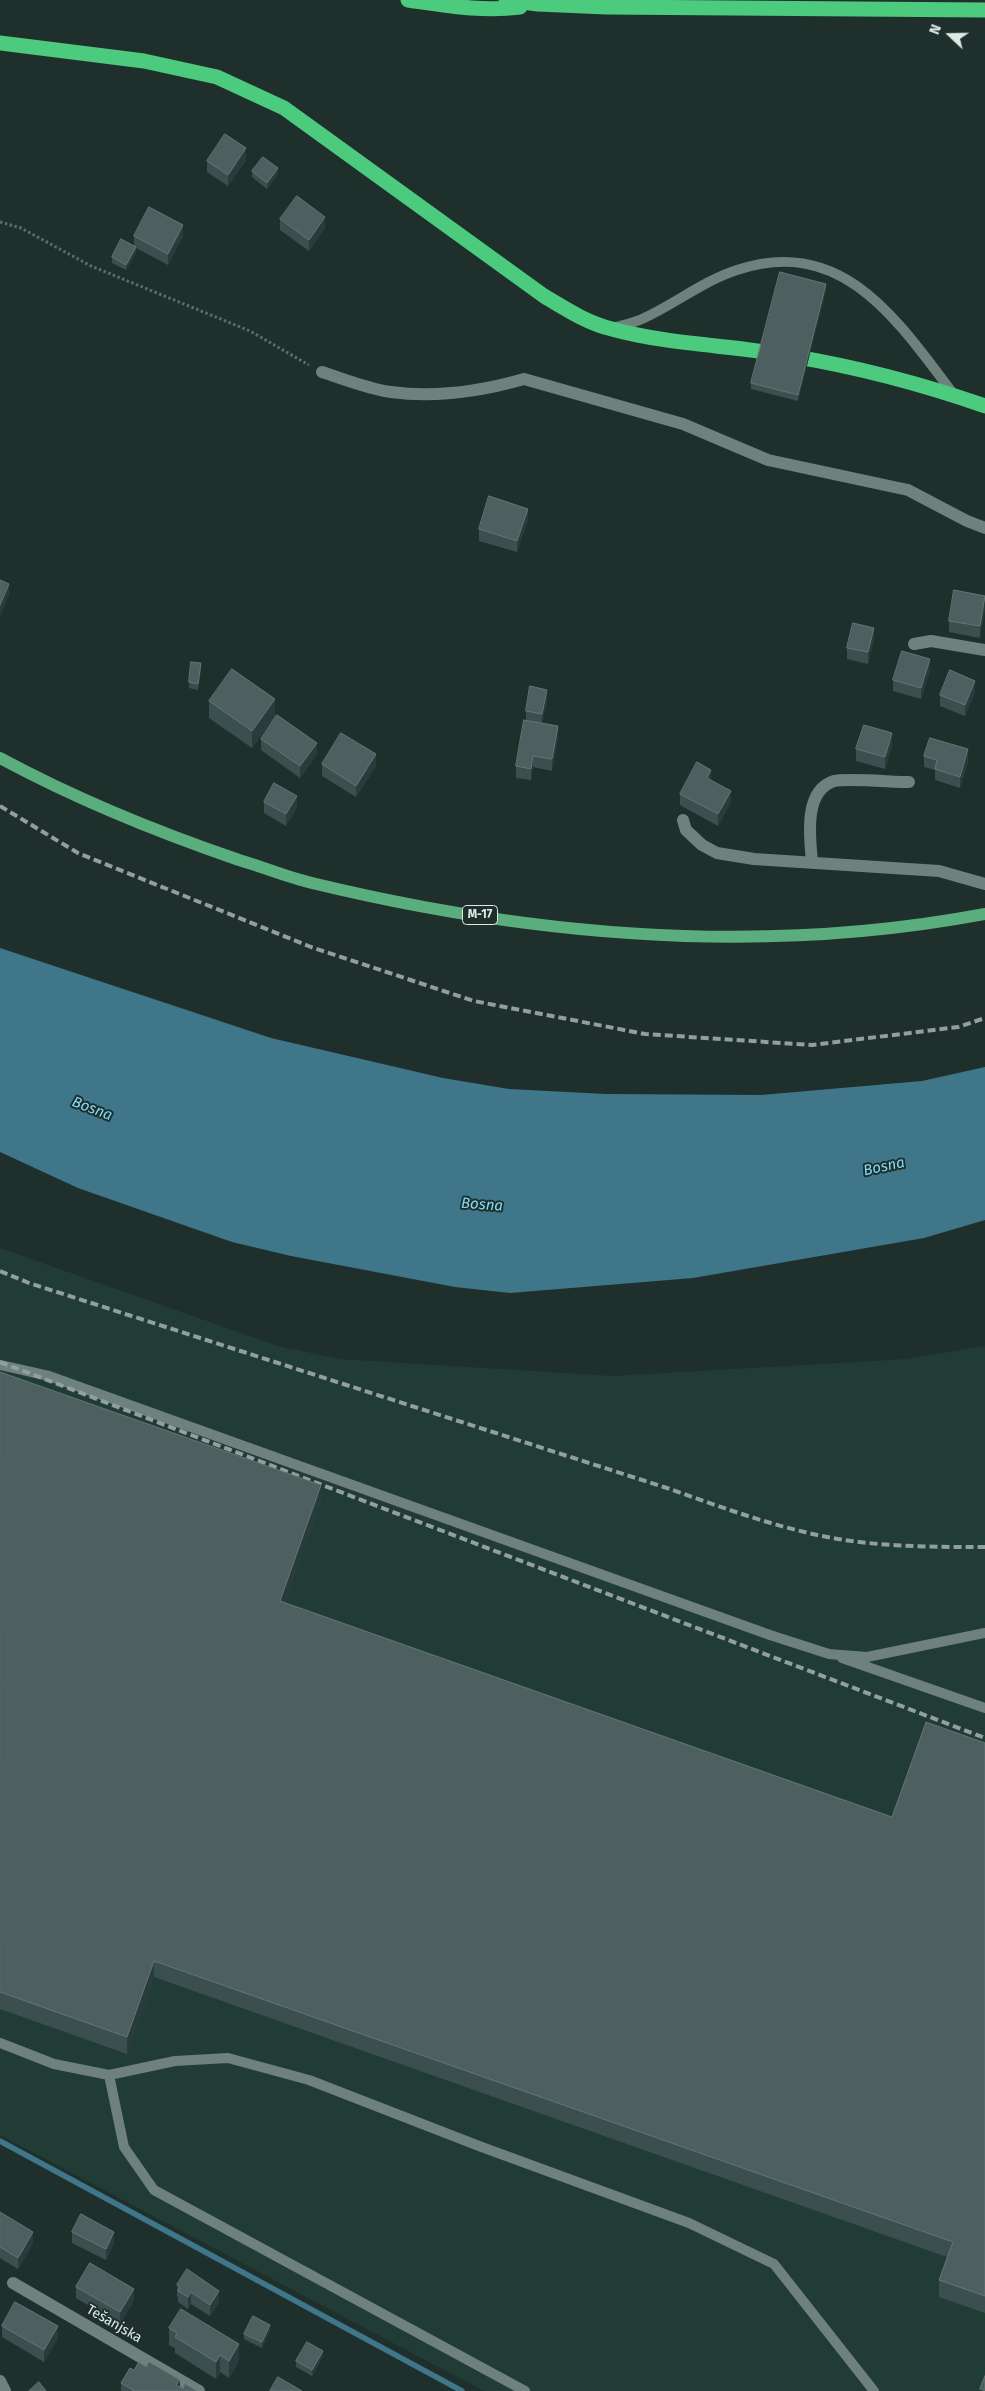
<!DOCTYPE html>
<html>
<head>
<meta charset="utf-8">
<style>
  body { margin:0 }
  #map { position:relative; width:985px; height:2391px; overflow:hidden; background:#1f302c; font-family:"Fira Sans",sans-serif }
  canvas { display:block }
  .north { position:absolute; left:925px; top:10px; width:50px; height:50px; -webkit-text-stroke:4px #1f302c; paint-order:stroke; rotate:291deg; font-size:14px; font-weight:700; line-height:20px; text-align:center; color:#dfeae7 }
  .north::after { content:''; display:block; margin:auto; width:18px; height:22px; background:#dfeae7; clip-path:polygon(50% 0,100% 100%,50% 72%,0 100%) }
</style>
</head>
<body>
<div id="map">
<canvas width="985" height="2391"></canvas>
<div class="north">N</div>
</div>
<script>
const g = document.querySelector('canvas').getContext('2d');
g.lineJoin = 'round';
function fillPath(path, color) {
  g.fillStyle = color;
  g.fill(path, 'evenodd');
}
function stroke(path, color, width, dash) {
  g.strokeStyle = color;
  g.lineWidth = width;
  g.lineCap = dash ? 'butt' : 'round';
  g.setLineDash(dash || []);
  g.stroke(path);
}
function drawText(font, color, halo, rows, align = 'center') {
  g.font = font + ' "Fira Sans",sans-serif';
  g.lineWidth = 4;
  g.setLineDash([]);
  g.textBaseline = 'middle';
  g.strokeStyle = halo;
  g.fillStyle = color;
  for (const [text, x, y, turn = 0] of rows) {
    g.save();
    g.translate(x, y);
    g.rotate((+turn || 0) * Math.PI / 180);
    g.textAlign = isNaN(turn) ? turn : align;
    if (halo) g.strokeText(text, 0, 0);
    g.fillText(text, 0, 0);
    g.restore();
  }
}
const built = new Path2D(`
  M0,1248L278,1346L340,1359L613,1376L907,1359L985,1346V2391H484L0,2135Z`);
const water = new Path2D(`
  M0,948L271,1038L443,1078L509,1089L606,1094L761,1095L922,1081L985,1067V1220L924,1238L693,1278L510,1293L455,1287L291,1256L232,1242L78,1188L0,1152Z`);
const stream = new Path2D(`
  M0,2141L462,2391`);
const path = new Path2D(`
  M0,222L21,228L91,266L250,331L309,365`);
const lane = new Path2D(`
  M613,328C623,325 633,323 642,319C675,304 703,281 737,270C844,234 899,323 955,396
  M0,1365L49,1376L770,1635L829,1654L867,1657L985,1633
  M842,1658L985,1708
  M0,2043L54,2064L109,2075L175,2061L228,2058L309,2080L479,2146L689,2223L774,2264L874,2391
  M109,2075L124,2147L154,2190L525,2391`);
const street = new Path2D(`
  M322,372C344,379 368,389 391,392C435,398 482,391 524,379L683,424L768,460L908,490L967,521L985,528
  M914,644L931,641L985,650
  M683,820L686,830L702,845L717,853L754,859L939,871L985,884
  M812,862C810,838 803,791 834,781C846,778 893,782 909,782
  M13,2283L199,2391
  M0,2381L5,2391`);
const primary = new Path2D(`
  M0,758C76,799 157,832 239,860C263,867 287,877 312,883C531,936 763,956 985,914`);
const highway = new Path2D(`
  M408,0C445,5 482,12 520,7
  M506,0L538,4L606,7L985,10
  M0,43L144,61L217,77L284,108L544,296C566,309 587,323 612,329C670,345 732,345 791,356C857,367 922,384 985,406`);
const rail = new Path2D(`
  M0,806L78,853L311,947L474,1001L645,1034L812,1045L958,1027L985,1018
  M0,1271L29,1283L667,1488C718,1506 769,1525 822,1536C875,1547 932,1547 985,1547
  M0,1362L985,1738`);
const wall = new Path2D(`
  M246,160L228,186L207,172V161Z
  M252,171L278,174L267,189L252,177Z
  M280,219L325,228L309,251L280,230Z
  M134,236H183L168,265L136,248V252L126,270L112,263V257L134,246Z
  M826,290L798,401L751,389V383Z
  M528,520L517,552L479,541V529Z
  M985,596L980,638L949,632V621Z
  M874,639L868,664L847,659V648Z
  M201,669L198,690L189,688V682Z
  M930,670L921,699L893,691V680Z
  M975,692L965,716L940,706V695Z
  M209,701L275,716L252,748L209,718Z
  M547,701L542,723L558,738L552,771L533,767L531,780L516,778V766L526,721V711Z
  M261,739L317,754L300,778L261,750Z
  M892,745L885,769L856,761V749Z
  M924,756L968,761L960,788L935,780V770L924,767Z
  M322,764L376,766L356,797L322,776Z
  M711,780L731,802L718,826L680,805V794Z
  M264,802L297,807L286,826L264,813Z
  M0,1372L321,1501L285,1603L892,1817L985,1743V2313L939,2297V2280L947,2257L154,1977L127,2054L0,2009Z
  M0,2212L33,2244L18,2269L0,2258Z
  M72,2232L114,2243L106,2260L72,2243Z
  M177,2285L219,2302L210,2316L191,2304L188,2309L178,2302V2297L177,2296Z
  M76,2287L134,2300L120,2324L76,2298Z
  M2,2326L58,2338L44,2362L2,2337Z
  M169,2328L239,2361L229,2378L220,2372L216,2379L175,2353V2348L169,2345Z
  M270,2331L262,2348L244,2339V2334Z
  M323,2356L312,2376L296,2367V2361Z
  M134,2370L183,2389L197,2391H121V2383Z`);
const shadedWall = new Path2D(`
  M246,148V160L228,186V175Z
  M278,168V174L267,189V183Z
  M325,217V228L309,251V240Z
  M183,225V236L168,265V254Z
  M136,247V252L126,270V265Z
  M826,284V290L798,401V395Z
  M528,509V520L517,552V541Z
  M9,584V595L0,617V605Z
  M985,599V610L980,638V626Z
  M874,628V639L868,664V652Z
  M930,659V670L921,699V688Z
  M201,663V669L198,690V684Z
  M975,681V692L965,716V705Z
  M547,690V701L542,725V714Z
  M275,699V716L252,748V731Z
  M558,726V738L552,771V759Z
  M892,733V745L885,769V757Z
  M317,743V754L300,778V766Z
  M968,749V761L960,788V777Z
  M376,754V766L356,797V786Z
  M533,756V767L531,780V769Z
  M711,770V781L707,778Z
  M731,791V802L718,826V814Z
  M297,796V807L286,826V814Z
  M321,1485V1501L280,1618V1601Z
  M154,1961V1977L127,2054V2037Z
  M33,2232V2244L18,2269V2258Z
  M114,2232V2243L106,2260V2249Z
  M134,2289V2300L120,2324V2312Z
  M219,2291V2302L210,2316V2305Z
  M191,2292V2304L188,2309V2297Z
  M270,2325V2331L262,2348V2342Z
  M58,2326V2338L44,2362V2350Z
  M239,2344V2361L229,2378V2361Z
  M323,2351V2356L312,2376V2370Z
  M220,2355V2372L216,2379V2362Z
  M180,2380V2391L176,2385Z`);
const building = new Path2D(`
  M225,134L246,148L228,175L207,161Z
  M263,157L278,168L267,183L252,171Z
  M297,196L325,217L309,240L280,219Z
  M149,207L183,225L168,254L134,236Z
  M121,239L136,247L126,265L112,257Z
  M780,272L826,284L798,395L751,383Z
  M489,496L528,509L517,541L479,529Z
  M0,580L9,584L0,605Z
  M954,590L985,596L980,626L949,621Z
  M853,623L874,628L868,652L847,648Z
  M902,651L930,659L921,688L893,680Z
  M191,662L201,663L198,684L189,682Z
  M232,669L275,699L252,731L209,701Z
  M950,670L975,681L965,705L940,695Z
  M530,686L547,690L542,714L526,711Z
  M277,715L317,743L300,766L261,739Z
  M524,720L558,726L552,759L533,756L531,769L516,766Z
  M864,725L892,733L885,757L856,749Z
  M341,733L376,754L356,786L322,764Z
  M930,738L968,749L960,777L935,769L937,760L924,756Z
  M697,762L711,770L707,778L731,791L718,814L680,794Z
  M274,783L297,796L286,814L264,802Z
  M0,1372L321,1485L280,1601L892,1817L926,1722L985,1743V2296L939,2280L953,2242L154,1961L127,2037L0,1992Z
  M0,2212L33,2232L18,2258L0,2247Z
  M81,2214L114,2232L106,2249L72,2232Z
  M90,2263L134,2289L120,2312L76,2287Z
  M187,2269L219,2291L210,2305L191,2292L188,2297L178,2291L180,2287L177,2285Z
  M15,2302L58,2326L44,2350L2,2326Z
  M181,2309L239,2344L229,2361L220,2355L216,2362L175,2337L177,2333L169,2328Z
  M253,2316L270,2325L262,2342L244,2334Z
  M307,2342L323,2351L312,2370L296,2361Z
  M139,2362L146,2367L149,2362L180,2380L176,2385L183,2389L185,2384L197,2391H133V2390L121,2383L130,2368L134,2370Z
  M985,2376V2391L980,2389Z
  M278,2377L302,2391H270Z
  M39,2382L46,2391H29Z`);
const shields = [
  [480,915,35]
];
const shieldNames = [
  ["M-17",480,915]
];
const streetNames = [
  ["Tešanjska",114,2324,30]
];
const waterNames = [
  ["Bosna",92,1109,21],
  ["Bosna",884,1167,-12],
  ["Bosna",482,1205,4]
];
fillPath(built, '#213b35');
fillPath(water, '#3f768a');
stroke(stream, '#3f768a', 5.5);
stroke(path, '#5d6c69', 3, [2.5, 2.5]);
stroke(lane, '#6e817c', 10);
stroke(street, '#6e817c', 12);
stroke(primary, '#5aad7d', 12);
stroke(highway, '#4cca7e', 15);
stroke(rail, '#929f9c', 4, [8, 4]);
fillPath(wall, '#3c4f4f');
fillPath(shadedWall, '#293b3a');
fillPath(building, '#4e5f60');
stroke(building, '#647575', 1);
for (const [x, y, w] of shields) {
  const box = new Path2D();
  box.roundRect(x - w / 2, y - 9.5, w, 19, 4);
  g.fillStyle = '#1f302c';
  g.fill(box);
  stroke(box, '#dfeae7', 1);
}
drawText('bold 12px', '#dfeae7', null, shieldNames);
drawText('14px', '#dfeae7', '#1f302c', streetNames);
drawText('italic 15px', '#82dafa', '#1f302c', waterNames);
</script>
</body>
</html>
